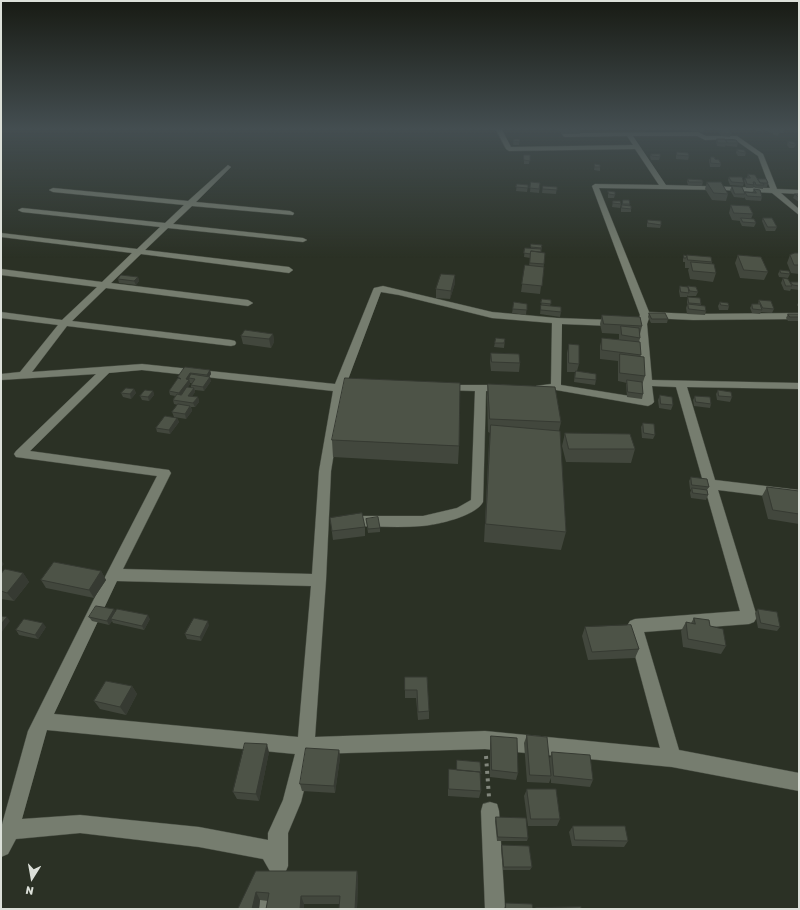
<!DOCTYPE html>
<html>
<head>
<meta charset="utf-8">
<style>
  body { margin:0 }
  #map { position:relative; width:800px; height:910px; overflow:hidden; background:#2b3125; font-family:Rubik,sans-serif }
  canvas { display:block }
  .frame { position:absolute; inset:0; border:2px solid #dce0d9; pointer-events:none }
  .north { position:absolute; left:12px; top:858px; width:40px; height:40px; -webkit-text-stroke:3px #2b3125; paint-order:stroke; rotate:191deg; font-size:11px; font-weight:700; line-height:16px; text-align:center; color:#dce0d9 }
  .north::after { content:''; display:block; margin:auto; width:14px; height:18px; background:#dce0d9; clip-path:polygon(50% 0,100% 100%,50% 72%,0 100%) }
</style>
</head>
<body>
<div id="map">
<canvas width="800" height="910"></canvas>
<div class="frame"></div>
<div class="north">N</div>
</div>
<script>
const g = document.querySelector('canvas').getContext('2d');
g.lineJoin = 'round';
function stroke(path, color, width, dash) {
  g.strokeStyle = color;
  g.lineWidth = width;
  g.lineCap = dash ? 'butt' : 'round';
  g.setLineDash(dash || []);
  g.stroke(path);
}
function fillPath(path, color) {
  g.fillStyle = color;
  g.fill(path, 'evenodd');
}
const path = new Path2D(`
  M486,756L489,797`);
const minor = new Path2D(`
  M496,130H502L511,147L633,145L627,136L565,137L563,136L560,130H566L567,133L698,132L706,136H737L763,154L777,189L799,190V194L781,193L799,209V215L772,193L724,190L599,188L649,312L693,314L799,313V319L693,320L649,318L647,324L652,380L799,383V389L687,387L715,480L799,490V500L718,490L757,617L754,622L749,624L644,632L679,750L799,773V791L672,767L485,749L313,754L301,802L288,833V866L285,873L278,876L271,873L263,859L199,847L80,833L16,839L8,854L1,857V828L28,731L108,571L157,476L16,457L14,454L16,451L96,374L1,380V374L20,372L58,325L1,318V312L62,320L97,287L1,275V269L102,282L132,253L1,237V233L137,249L160,227L22,212L18,210L22,208L165,223L184,205L53,192L49,190L53,188L188,201L228,165L231,167L196,202L290,211L294,213L293,215L192,206L173,224L303,238L307,240L303,242L168,228L145,250L289,267L293,270L289,273L141,254L111,283L248,300L253,303L248,306L106,288L72,321L231,340L235,341L236,343L235,345L231,346L67,326L32,372L142,364L335,384L373,290L374,288L383,286L492,312L557,318L638,321L640,315L592,186L595,184L659,185L635,149L509,151L506,149ZM633,136H697L705,140L734,139L758,156L770,188L666,185ZM381,292L399,295L492,318L552,323L551,384L536,386L535,388L536,390H556L648,406L652,404L654,402L652,386L676,387L740,611L635,619L630,621L627,626L660,748L485,731L315,737L326,580L331,471L344,391H358L363,388L358,385H346ZM562,324L637,327L642,398L561,385ZM142,370L333,391L319,471L312,574L123,569L171,473L169,470L30,451L109,373ZM117,581L311,586L298,737L54,714ZM47,730L295,754L283,800L268,833V840L199,827L80,815L22,819Z
  M444,385H504L509,388L504,391H486L483,502C476,516 437,525 422,526C398,528 372,526 348,526L343,525L341,521L343,517L348,516H423L457,508L471,500L475,391L440,390L439,388Z
  M490,802L497,804L499,811L505,909H485L481,811L483,804Z
  M270,876L277,879L280,886L271,909H251L263,879Z`);
const wall = new Path2D(`
  M560,130H580V134H561Z
  M689,130H704L703,132L689,131Z
  M720,130L731,134L730,137L721,136L719,133Z
  M756,130H763V132L756,131Z
  M764,130H784L783,133H779L778,136L774,135L772,133L765,131Z
  M514,139H520L519,145H513Z
  M717,139L726,141V140L738,143L737,147L727,146L726,145L725,147L717,146L716,142Z
  M788,141L796,145L794,148H789L787,145Z
  M737,149L746,153L745,156H738L736,153Z
  M677,152L689,156L688,160L676,159V156Z
  M651,154L660,157L659,160H651L650,157Z
  M524,155H530L529,164H524Z
  M711,157L721,164L720,167H710L709,160Z
  M595,164L600,167V171L594,170Z
  M748,174L758,180V179L768,183L767,187H763V189L755,188L754,186L753,188H746L744,181L745,178H747Z
  M729,177L744,183L743,186L730,185L728,180Z
  M688,179L703,182L702,186L688,185L687,182Z
  M531,182L540,183L539,193L530,192Z
  M707,182L728,194L726,201L712,200L705,189Z
  M517,184L528,185L527,192L516,191Z
  M543,186L557,187L556,194L542,193Z
  M732,186L745,193V192L752,193L754,189L762,197L761,201L746,200L744,197V198L734,197L730,190Z
  M608,191L615,195L614,198H608Z
  M795,194H799V202L793,198Z
  M623,200L630,204L629,205L631,209V212H621V209Z
  M613,201L621,204L620,208L612,207Z
  M731,205L753,214L751,219L756,223L754,227L742,226L740,222V221L732,220L729,213Z
  M763,218L777,227L775,231H766L762,221Z
  M648,220L661,225L660,228L647,227V224Z
  M531,244L542,245L541,252L544,264L540,294L521,292L525,265L529,266L530,258L524,257L525,248H531Z
  M799,253V274L791,273L787,263L790,255Z
  M684,255L712,262V264L716,273L713,282L690,279L688,270L689,268H685V262H683V259Z
  M738,255L768,272L764,280L740,278L735,263Z
  M780,270L790,274L788,278L779,277L778,274Z
  M138,277L139,281L136,285L119,283L118,279Z
  M783,278L790,283L791,282H799V290L791,289L790,291L784,290L781,283Z
  M455,283L450,299L436,298V289Z
  M680,286L688,288V286L698,292L696,296H688V295L687,297H680L679,291Z
  M688,297L701,304V305L706,311L705,315L687,314L686,308L687,305V301Z
  M542,299L551,300L550,306L561,312L560,317L540,314Z
  M759,300L774,309L772,313L761,312L760,314L752,313L750,308L752,304H758Z
  M799,301V308L797,305Z
  M514,302L527,304L526,315L512,313Z
  M720,302L729,306L728,310H719L718,306Z
  M649,313L668,319L667,323H651L648,317Z
  M788,314H799V321H788L786,318Z
  M602,315L642,326L640,334V338L639,342L641,355L640,356L645,376L642,385L643,394L642,399L627,397L626,384L627,383L618,381V361L600,359V346L602,338L619,340V334L602,333L600,324Z
  M273,334L274,342L271,348L243,344L241,336Z
  M496,338L505,339L504,348L494,347Z
  M569,344L579,364L577,371L596,380L595,385L574,382L575,372H567V353Z
  M491,353L520,363L519,372L491,371L490,362Z
  M185,367L210,370L211,374L209,377L211,381L204,391L195,390V392L192,396L198,397L199,402L195,407H191L192,411L186,419L174,417L172,412L178,405L174,404L173,400L175,396L170,395L169,391L178,379V377ZM189,380L190,383H192L191,385V387H188L190,384Z
  M488,384L561,422L559,431L566,532L561,550L484,542L489,443L490,433L488,432L487,397Z
  M134,389L136,393L131,399L123,397L121,393Z
  M718,390L732,397L730,402L717,400L716,394Z
  M153,391L154,395L149,401L142,400L140,396Z
  M660,395L673,405L671,410L659,408L658,400Z
  M695,396L711,404L710,408L694,406L693,400Z
  M177,418L179,422L170,434L157,432L156,428Z
  M643,423L655,435L653,439L642,438L641,427Z
  M565,433L635,449L631,463L566,462L562,446Z
  M332,440L459,446L458,464L333,457Z
  M691,477L709,487L707,490L708,495L706,500L691,498L690,493L691,490L690,489L689,481Z
  M767,487L799,491V524L768,519L762,496Z
  M330,518L365,527V536L333,540Z
  M366,519L380,528V532L368,533Z
  M101,571L106,580L94,598L46,588L41,580Z
  M23,573L29,582L14,601L1,599V574Z
  M114,609L115,612L150,619L144,630L113,623L112,621L109,625L92,621L89,617Z
  M758,609L780,627L777,631L758,628L755,613Z
  M694,618L710,626L726,646L721,654L683,647L681,631L686,622L691,623Z
  M209,625L201,641L187,639L185,634Z
  M46,627L38,639L19,635L16,630Z
  M585,627L639,649L635,658L588,660L582,636Z
  M405,677H427L429,711V719L418,720L416,698H405Z
  M132,686L137,694L126,715L100,709L94,701Z
  M527,735L550,758L552,752L593,780L590,787L551,783V778L549,783L527,782L524,743Z
  M491,736L518,773L516,780L490,777V744Z
  M339,750L340,758L335,793L302,791L300,784Z
  M269,752L259,801L237,799L233,792Z
  M457,760L481,791L479,798L448,796V777L449,769L456,770Z
  M527,789L560,819L557,826H528L524,796Z
  M496,817L528,838L527,841H497L495,821Z
  M573,826L628,841L624,847L572,846L569,832Z
  M502,845L532,867L530,870H503L501,849Z
  M256,871H357L358,880L357,909H339V904H304V909H266L268,901L260,900L259,909H238Z
  M506,903L533,909H504Z`);
const shadedWall = new Path2D(`
  M455,275V283L450,299L451,291Z
  M138,277L139,281L136,285L134,281Z
  M273,334L274,342L271,348L269,339Z
  M210,370L211,374L208,379L207,375Z
  M190,373L192,377L189,378L190,384L181,397L179,393L186,379Z
  M210,377L211,381L204,391L203,387Z
  M194,388L195,392L190,400L188,396Z
  M134,389L136,393L131,399L130,394Z
  M153,391L154,395L149,401L148,397Z
  M198,397L199,402L195,407L193,403Z
  M190,406L192,411L186,419L185,414Z
  M177,418L179,422L170,434L169,430Z
  M1,560L4,564L1,568Z
  M101,571L106,580L94,598L89,590Z
  M23,573L29,582L14,601L7,593Z
  M114,609L116,614L111,619L112,621L109,625L107,621Z
  M148,615L150,619L144,630L142,626Z
  M7,617L10,621L1,633V624Z
  M208,621L209,625L201,641L200,637Z
  M43,623L46,627L38,639L35,635Z
  M132,686L137,694L126,715L120,707Z
  M267,744L269,752L259,801L256,794Z
  M339,750L340,758L335,793L334,786Z
  M357,871L358,880L357,909H355Z
  M256,892L260,900L259,909H252Z
  M301,896L304,904V909H300Z`);
const building = new Path2D(`
  M721,130H729L731,134L722,133Z
  M774,130H778L780,132H775Z
  M514,139H520L519,142L513,141Z
  M717,139H725L727,143H718Z
  M726,140H736L738,143H728Z
  M788,141L794,142L796,145L790,144Z
  M737,149L744,150L746,153L739,152Z
  M677,152L688,153L689,156L677,155Z
  M651,154H660V157L652,156Z
  M524,155H530V161L524,160Z
  M711,157H714L715,159L719,160L721,164L711,163Z
  M595,164L600,165V167H595Z
  M748,174L755,175L760,183H763L764,185H756L755,182H753L754,185L747,184L745,178H750Z
  M729,177H742L744,183L732,182Z
  M688,179L702,180L703,182H689Z
  M758,179H766L768,183H761Z
  M531,182L540,183L539,189L530,188Z
  M707,182H721L728,194L714,193Z
  M517,184L528,185V188L516,187Z
  M543,186L557,187V190L543,189Z
  M732,186L742,187L745,194H735Z
  M754,189L760,190L762,197L747,196L745,192L756,193Z
  M608,191L615,192V195L609,194Z
  M795,194H799V197Z
  M623,200H629L630,204H623Z
  M613,201H620L621,204L613,203Z
  M622,205L631,206V209L622,208Z
  M731,205L749,206L753,214L734,213Z
  M741,218L754,219L756,223L743,222Z
  M763,218H772L777,227H768Z
  M648,220L661,221V225L648,223Z
  M531,244L542,245L541,248L531,247Z
  M525,248L541,249V252L531,251L530,254L524,253Z
  M531,251L545,253L544,264L530,263Z
  M795,253H799V265H794L790,255Z
  M684,255L687,256L686,258H684Z
  M687,255L711,257L712,262L688,260Z
  M738,255L761,257L768,272L744,270Z
  M691,262L714,264L716,273L693,271Z
  M525,265L544,267L542,286L522,284Z
  M780,270L789,271L790,274L781,273Z
  M441,274L455,275L451,291L436,289Z
  M121,275L138,277L134,281L118,279Z
  M783,278L788,279L792,286H786Z
  M791,282H799V286L793,285Z
  M680,286L688,287L689,293L681,292Z
  M688,286L696,287L698,292L690,291Z
  M688,297L700,298L701,304L689,303Z
  M542,299L551,300V304L541,303Z
  M759,300L771,301L774,309L763,308Z
  M514,302L527,304V310L513,309Z
  M720,302L728,303L729,306L721,305Z
  M688,304L705,306L706,311L689,309Z
  M752,304H760L762,310L753,309Z
  M541,305L561,307V312L541,310Z
  M649,313H665L668,319H652Z
  M788,314H799V317H790Z
  M602,315L640,317L642,326L604,324Z
  M621,326L639,328L640,338L622,335Z
  M245,330L273,334L269,339L241,336Z
  M496,338L505,339L504,343H495Z
  M602,338L640,342L641,355L602,350Z
  M569,344L579,345V364L569,363Z
  M491,353L519,354L520,363L492,362Z
  M620,354L644,357L645,376L620,373Z
  M185,367L210,370L207,375L190,373L186,379L189,380L179,393L169,391L178,378L181,379L178,377Z
  M576,371L596,374V380L575,378Z
  M191,374L210,377L203,387L191,385L195,379L189,378Z
  M345,378L460,383L459,446L332,440Z
  M627,380L642,382L643,394L628,392Z
  M488,384L555,387L561,422L490,419Z
  M187,387L194,388L188,396L198,397L193,403L173,400L177,394L181,395Z
  M126,388L134,389L130,394L121,393Z
  M145,390L153,391L148,397L140,396Z
  M718,390L731,392L732,397L719,396Z
  M660,395L672,397L673,405L661,404Z
  M695,396L710,397L711,404L696,402Z
  M178,404L190,406L185,414L172,412Z
  M165,416L177,418L169,430L156,428Z
  M643,423L654,424L655,435L644,433Z
  M491,425L560,431L566,532L486,524Z
  M565,433L630,434L635,449H569Z
  M691,477L707,479L709,487L692,485Z
  M767,487L799,491V514L773,510Z
  M692,488L707,490L708,495L693,493Z
  M362,513L365,527L332,531L330,518Z
  M378,517L380,528L368,529L366,519Z
  M54,562L101,571L89,590L41,580Z
  M5,569L23,573L7,593L1,591V574Z
  M96,606L114,609L107,621L89,617Z
  M117,609L148,615L142,626L111,619Z
  M758,609L777,612L780,627L761,623Z
  M1,616L7,617L1,624Z
  M194,618L208,621L200,637L185,634Z
  M694,618L709,620L710,626L723,629L726,646L688,639L686,622L695,624Z
  M24,619L43,623L35,635L16,630Z
  M631,625L639,649L592,652L585,627Z
  M405,677H427L429,711L418,712L417,690H405Z
  M106,681L132,686L120,707L94,701Z
  M527,735L547,737L551,776L530,775Z
  M491,736L517,738L518,773L492,770Z
  M245,743L267,744L256,794L233,792Z
  M306,748L339,750L334,786L300,784Z
  M552,752L590,755L593,780L554,776Z
  M457,760L480,762L481,774L480,772L457,770Z
  M449,769L480,772L481,791L449,789Z
  M527,789H556L560,819H531Z
  M496,817L526,818L528,838L498,837Z
  M573,826H625L628,841L575,840Z
  M502,845L529,846L532,867H504Z
  M256,871H357L355,909H339L340,896H301L300,909H266L269,893L256,892L252,909H238Z
  M506,903L532,904L533,909H506Z
  M581,907V909H537L536,908Z`);
stroke(minor, '#484d43', 1);
stroke(path, '#82877d', 4, [3, 4.5]);
fillPath(minor, '#767d6f');
fillPath(wall, '#42473d');
fillPath(shadedWall, '#363a32');
fillPath(building, '#4d5347');
stroke(building, '#363a32', 1);
const sky = g.createLinearGradient(0, 0, 0, 258);
sky.addColorStop(0, '#181b14');
sky.addColorStop(0.5, '#444e51');
sky.addColorStop(1, '#444e5100');
g.fillStyle = sky;
g.fillRect(0, 0, 800, 258);
</script>
</body>
</html>
